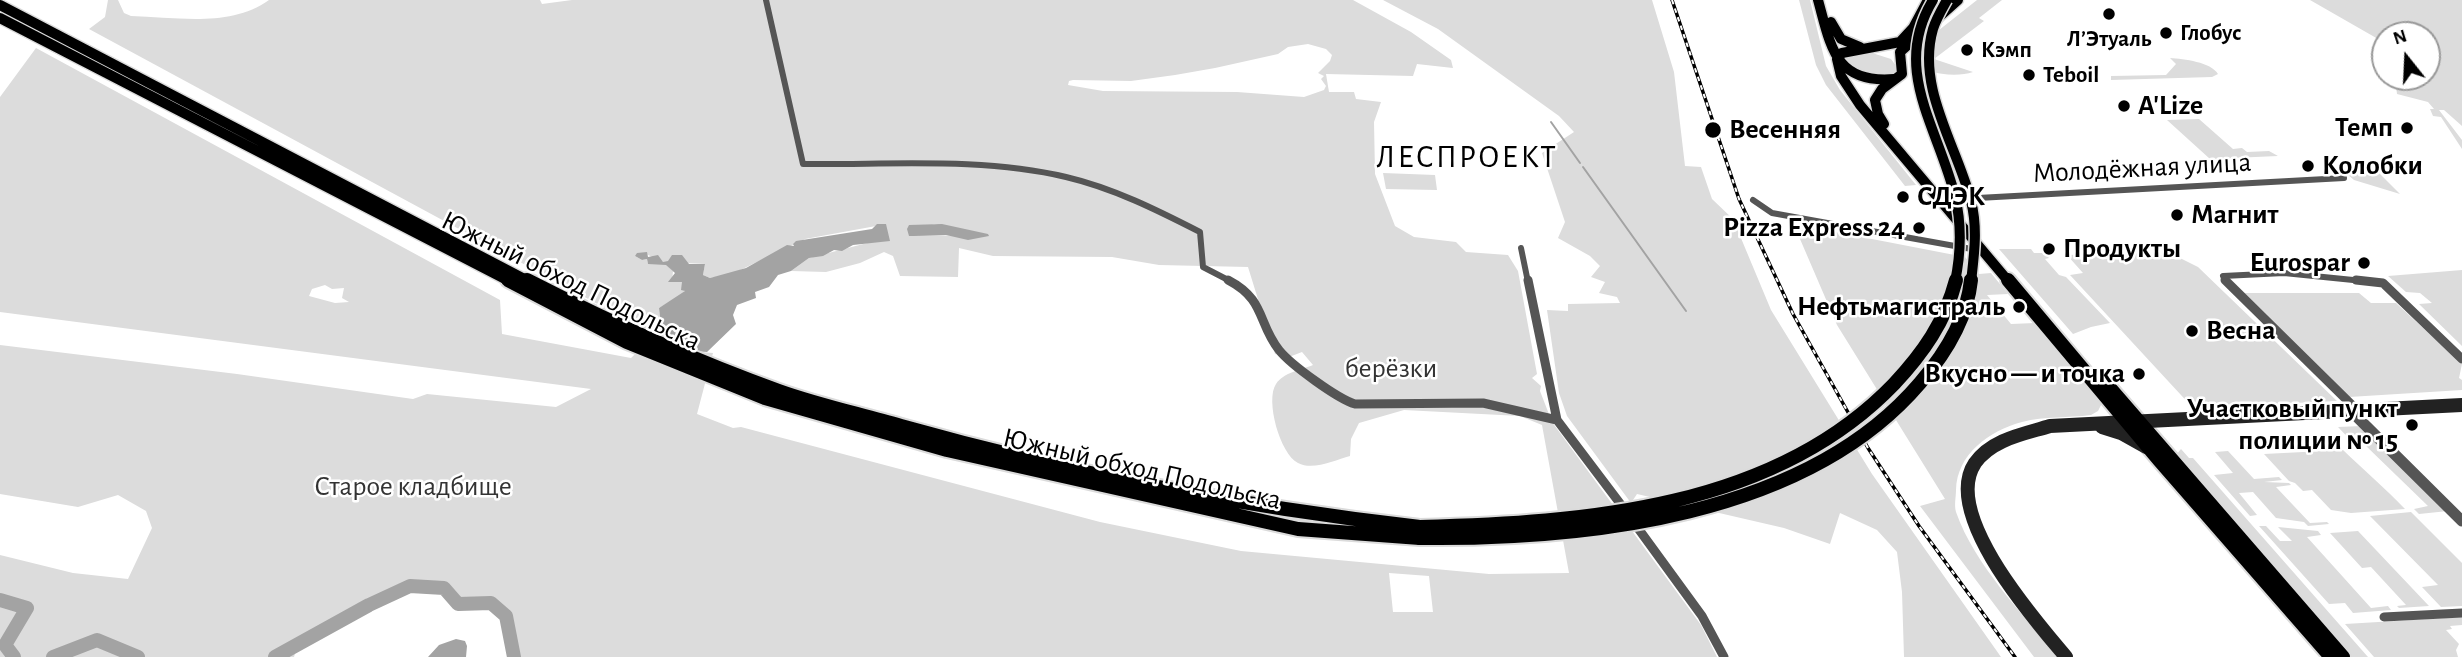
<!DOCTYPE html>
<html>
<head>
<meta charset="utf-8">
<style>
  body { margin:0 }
  #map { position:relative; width:2462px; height:657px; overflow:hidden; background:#fff; font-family:"Alegreya Sans",sans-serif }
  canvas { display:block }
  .north { position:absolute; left:2371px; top:21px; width:70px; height:70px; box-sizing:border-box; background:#fff; border:2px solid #999; border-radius:50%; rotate:342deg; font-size:19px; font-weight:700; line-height:28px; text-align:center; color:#000 }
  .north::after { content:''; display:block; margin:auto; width:24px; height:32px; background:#000; clip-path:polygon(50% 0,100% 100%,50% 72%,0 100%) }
</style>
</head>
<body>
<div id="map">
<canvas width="2462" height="657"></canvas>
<div class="north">N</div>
</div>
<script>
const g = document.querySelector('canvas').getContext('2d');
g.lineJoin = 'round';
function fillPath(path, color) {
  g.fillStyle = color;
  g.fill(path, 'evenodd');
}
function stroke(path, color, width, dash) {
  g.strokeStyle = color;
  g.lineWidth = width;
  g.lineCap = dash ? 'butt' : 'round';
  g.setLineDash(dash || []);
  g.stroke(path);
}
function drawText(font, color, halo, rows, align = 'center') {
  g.font = font + ' "Alegreya Sans",sans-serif';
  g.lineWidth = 5;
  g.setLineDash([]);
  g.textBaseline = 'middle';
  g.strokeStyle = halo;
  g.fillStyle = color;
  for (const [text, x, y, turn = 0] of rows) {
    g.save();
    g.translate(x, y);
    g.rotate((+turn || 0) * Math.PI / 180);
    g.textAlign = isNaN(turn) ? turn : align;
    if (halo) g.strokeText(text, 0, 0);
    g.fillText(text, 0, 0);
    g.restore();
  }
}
const green = new Path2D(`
  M108,0H118L124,13L131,16C176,17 230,28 269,0H540L542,4L572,0H1353L1411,32L1451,60L1453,68L1417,64L1413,76L1326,74L1329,92H1354L1356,99L1381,102L1374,122L1375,174L1395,226L1414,237L1456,242L1466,252L1508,255L1518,271L1537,374L1532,378L1541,386L1540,391L1552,422L1701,625L1717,657H514L506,616L491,603L458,604L444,588L410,586L369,605L298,644L294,657H0V555L73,573L128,579L152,528L146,511L118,495L78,507L0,494V345L237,374L413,399L427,394L556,407L591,389L0,312V97L36,48L500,300L502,334L631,358L655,335L89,29L105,17ZM1308,44L1326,49L1332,55L1330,61L1318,73L1324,76L1321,79L1326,86L1324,90L1304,97L1237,92L1103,91L1068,85L1069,81L1073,80L1131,81L1175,75L1215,68L1278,54L1288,47ZM934,224L988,236L909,235ZM876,226L875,241L809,258L791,271L826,272L860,263L884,252L893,256L900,276L958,277L959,248L993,256L1112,257L1159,265L1248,267L1275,354L1289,357L1302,352L1313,365C1301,370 1284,372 1276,384C1265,400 1280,454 1298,463C1313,471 1335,460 1350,456L1351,439L1359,423L1404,410L1520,416L1542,425L1569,573L1489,574L1241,551L1100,522L741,427L733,428L697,414L713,353L700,352L660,317L659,308L685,293L682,282H672L673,271L666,264H648L647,259L642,260L635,256L646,254L663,262L705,264L703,275L710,278L732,274L805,239ZM325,285L332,289L344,288L342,298L349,302L335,303L309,296L312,289ZM1389,573L1429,576L1433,612H1393Z
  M1383,0H1652L1674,72L1685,166L1701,167L1712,199L1733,219L1771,310L1872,474L2001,657H1904L1902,592L1897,552L1877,530L1840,513L1830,544L1784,528L1637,494L1631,503L1567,416L1559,393L1547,310L1568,311V304L1620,303L1617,297L1599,293L1605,282L1591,277L1600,266L1590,256L1558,238L1565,222L1542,153L1574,132L1559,116L1438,29Z
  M1799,0H1810L1826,66L1840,90L1916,185L1905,186L1826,85L1816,65Z
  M1977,0H2002L1979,18L1984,21L1934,59L1973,72C1955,78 1924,74 1910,60V53Z
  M2310,0H2462V126L2444,110H2439L2462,140V149L2441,117L2433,116L2430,109H2434L2428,102L2397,94L2396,86L2402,79L2401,77H2427V35H2385V43Z
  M1869,52L1891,59L1899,70L1894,76L1858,75L1843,56Z
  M2170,58C2184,59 2211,62 2218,74L2212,77L2111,80V76L2166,75L2176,64Z
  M2199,119L2233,149L2242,148L2247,152L2269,151L2278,156L2210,159L2167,120Z
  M2371,165L2400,194L2354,180L2347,174L2359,166Z
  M1383,173L1435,175L1437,190L1386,189Z
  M1810,227L1965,257L1979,274L1991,273L2008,294L1987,295L2011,324L2035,323L2099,399L2101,405L2098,411L2091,415C2068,418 2045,416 2022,422C1989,431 1957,454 1956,490C1956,497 1954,505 1956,512C1975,566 2022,612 2057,657H2034L1920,506L1945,499L1837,325L1797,232Z
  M1999,249H2031L2034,253H2045L2049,258L2045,259L2059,275L2066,277L2110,323L2091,327L2073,334Z
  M2134,253L2178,257L2198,267L2337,401L2252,405L2249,402L2234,403L2239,410L2201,412L2193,408L2070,275L2083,273L2067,255Z
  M2462,270V346L2419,304L2432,303L2420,293L2406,292L2388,276Z
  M2242,293H2359L2371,303H2396L2462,364L2459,378L2462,380V390L2349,397Z
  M2362,426L2448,511L2419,514L2414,509L2428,506L2365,445L2356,446L2338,427Z
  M2181,449L2189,458H2193L2368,657H2350L2178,460L2176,455Z
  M2343,450C2364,470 2385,488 2405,509L2351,513L2331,510L2312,490L2303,491L2295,483L2289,481L2264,454Z
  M2228,451L2254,479L2279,477L2282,480L2264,482L2289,483L2291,485L2276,487L2310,523L2327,522L2329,524L2308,526L2304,522L2276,518L2253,492L2239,493L2257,515L2250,516L2214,475L2233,473L2215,452Z
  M2411,512L2462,563V606L2441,607L2422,587L2438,585L2370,516Z
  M2259,526H2266L2280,541H2292L2278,527L2318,531L2321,535L2307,537L2371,608L2388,606L2391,610L2353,613L2345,603L2329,604Z
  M2358,531L2429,606L2399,608L2397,606L2406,605L2371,567L2362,568L2330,533Z
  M2462,617V625L2450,626L2452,629L2446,630L2459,644L2456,650L2458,657H2374L2345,624Z`);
const water = new Path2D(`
  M877,224H886L890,241L853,245L842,251L834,250L823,256L809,258L791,271L778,275L769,287L755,292L756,298L737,305L733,315L736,324L707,352L692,351L650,330L652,321L660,317L659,308L685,291L681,290L682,282H668L675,273L666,265L648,264L647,259L642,260L635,256L637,253L647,252L648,257L658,255L663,262L668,261L672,255H682L689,264H705L703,275L710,278L746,268L787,245L794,246L793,244L796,241L872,229Z
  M942,224L988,234L989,236L968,240L946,235L914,236H909L907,229L909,225Z
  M456,639L465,641L467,646L466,657H428L439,645Z`);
const stream = new Path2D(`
  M1551,122L1580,163
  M1583,167L1686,311`);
const river = new Path2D(`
  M0,600L27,608L5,645L14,657
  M53,657L97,640L138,657
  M275,657L369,605L410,586L444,588L458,604L491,603L506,616L514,657`);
const minorFar1 = new Path2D(`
  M766,0L803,164C890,165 981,157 1066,177C1113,188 1157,210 1200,232L1203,267L1232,282
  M1753,200L1772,213L1977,250
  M1941,200L2344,178
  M1521,248L1528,282
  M2226,282L2223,276L2284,273L2373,282`);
const minor = new Path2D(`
  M1228,280C1266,300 1257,322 1279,350C1291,365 1338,399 1355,404L1483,403L1557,420
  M1528,280L1557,420L1625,510
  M2225,280L2356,409
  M2356,280L2383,283L2462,359
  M1632,520L1702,616L1724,657
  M2384,617L2462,613`);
const tertiary = new Path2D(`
  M2351,411L2462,521`);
const secondary = new Path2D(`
  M2102,427L2121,433L2146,447
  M2066,657C2035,620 1941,514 1975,463C1992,439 2024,434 2050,426L2462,405`);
const primaryFar1 = new Path2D(`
  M1818,0C1831,47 1835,84 1894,79
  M1928,0L1913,28L1900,42L1842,53L1837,59L1841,76L1860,105L2009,282
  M0,5L530,282
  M0,18L511,282
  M1831,22L1841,39L1860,47
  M1884,124L1878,114L1875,100L1882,89L1902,74L1900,52L1958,0`);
const primary = new Path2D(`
  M508,280L627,342L765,398L947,450L1298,529L1420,538
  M527,280C609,322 692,360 779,391C818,405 860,414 901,426C1071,474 1244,507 1420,527
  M2008,280L2159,460L2331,657
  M2103,380L2343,657`);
const rail = new Path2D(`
  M1672,0L1739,199L1793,314L1868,448L1919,526L2015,657`);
const primaryBridgeFar1 = new Path2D(`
  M1933,0C1891,69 1938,127 1955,196C1962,225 1961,253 1955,282
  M1947,0C1942,9 1936,19 1933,29C1916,88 1957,146 1971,201C1978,229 1974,255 1971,282`);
const primaryBridge = new Path2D(`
  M1420,527C1583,523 1774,509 1894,384C1923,353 1945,322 1956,280
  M1420,538C1585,540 1806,517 1920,383C1945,354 1967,319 1971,280`);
const markers = [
  [2109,14,7,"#000"],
  [2166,33,7,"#000"],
  [1967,50,7,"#000"],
  [2029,75,7,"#000"],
  [2124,106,7,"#000"],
  [2407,128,7,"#000"],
  [1713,130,9,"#000"],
  [2308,166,7,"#000"],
  [1903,197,7,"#000"],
  [2177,215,7,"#000"],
  [1919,228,7,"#000"],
  [2049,249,7,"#000"],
  [2364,263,7,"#000"],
  [2019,307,7,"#000"],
  [2192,331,7,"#000"],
  [2139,374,7,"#000"],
  [2412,425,7,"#000"]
];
const farPoinames = [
  ["Глобус",2180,33],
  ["Л’Этуаль",2109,39,"center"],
  ["Кэмп",1981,50],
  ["Teboil",2043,75]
];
const poiNames = [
  ["A'Lize",2138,106],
  ["Темп",2393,128,"right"],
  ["Весенняя",1729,130],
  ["Колобки",2322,166],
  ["СДЭК",1917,197],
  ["Магнит",2191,215],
  ["Pizza Express 24",1905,228,"right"],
  ["Продукты",2063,249],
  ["Eurospar",2350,263,"right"],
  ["Нефтьмагистраль",2005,307,"right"],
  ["Весна",2206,331],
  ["Вкусно — и точка",2125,374,"right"],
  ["Участковый пункт",2398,409,"right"],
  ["полиции № 15",2398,441,"right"]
];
const streetNames = [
  ["Молодёжная улица",2142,168,-3],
  ["Южный обход Подольска",571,281,26],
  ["Южный обход Подольска",1142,469,13]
];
const parkNames = [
  ["берёзки",1391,369],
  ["Старое кладбище",413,487]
];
const quarterNames = [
  ["ЛЕСПРОЕКТ",1467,157]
];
fillPath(green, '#dcdcdc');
fillPath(water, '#a3a3a3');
stroke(stream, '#a3a3a3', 2);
stroke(river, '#a3a3a3', 14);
stroke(primaryFar1, '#dbdbdb', 13);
stroke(primary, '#dbdbdb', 18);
stroke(minorFar1, '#555', 6);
stroke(minor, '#555', 9);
stroke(tertiary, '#555', 11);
stroke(secondary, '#222', 14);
stroke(primaryFar1, '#000', 10);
stroke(primary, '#000', 14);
stroke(rail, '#000', 3.5);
stroke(rail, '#fff', 2, [4.5]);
stroke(primaryBridgeFar1, '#dbdbdb', 13, []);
stroke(primaryBridge, '#dbdbdb', 18, []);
stroke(primaryBridgeFar1, '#000', 10);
stroke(primaryBridge, '#000', 14);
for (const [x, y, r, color] of markers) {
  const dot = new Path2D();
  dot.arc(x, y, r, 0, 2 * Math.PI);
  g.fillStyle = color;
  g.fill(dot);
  stroke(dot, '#fff', 2.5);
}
drawText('bold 23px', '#000', '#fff', farPoinames, 'left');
drawText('bold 28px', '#000', '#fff', poiNames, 'left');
drawText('28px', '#000', '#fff', streetNames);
drawText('28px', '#333', '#fff', parkNames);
g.letterSpacing = '2px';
drawText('32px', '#000', '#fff', quarterNames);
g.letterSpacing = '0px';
</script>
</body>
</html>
